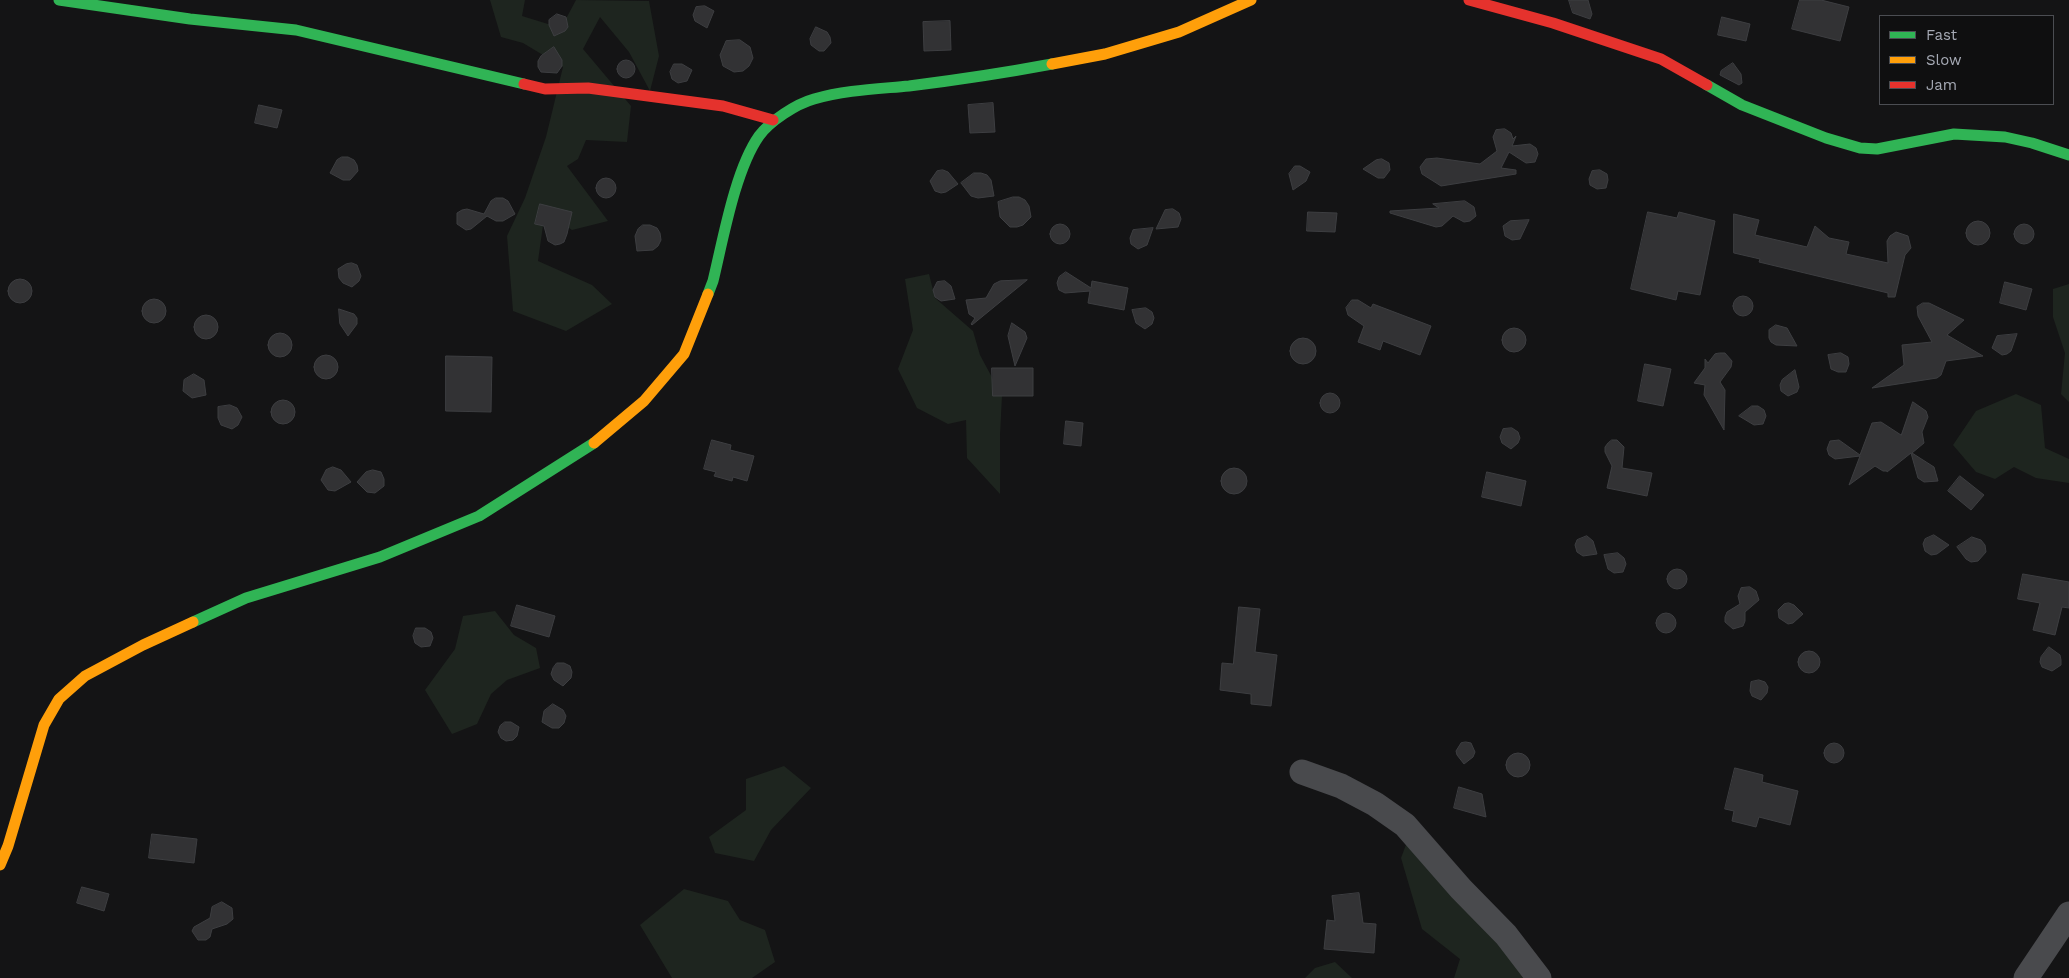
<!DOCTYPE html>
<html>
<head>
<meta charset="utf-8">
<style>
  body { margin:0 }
  #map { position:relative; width:2069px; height:978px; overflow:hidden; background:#141415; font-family:"Work Sans",sans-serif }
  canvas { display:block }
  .legend { position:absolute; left:1879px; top:15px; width:175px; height:90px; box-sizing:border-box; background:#0f0f10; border:1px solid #4b4d52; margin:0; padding:6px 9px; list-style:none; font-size:15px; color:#a6aab5 }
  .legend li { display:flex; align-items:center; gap:10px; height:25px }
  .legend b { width:25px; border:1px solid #4b4d52 }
</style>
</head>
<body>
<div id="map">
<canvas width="2069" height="978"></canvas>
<ul class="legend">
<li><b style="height:6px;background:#30b455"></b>Fast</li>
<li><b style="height:6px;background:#ff9f0a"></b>Slow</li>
<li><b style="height:6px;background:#e5322d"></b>Jam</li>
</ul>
</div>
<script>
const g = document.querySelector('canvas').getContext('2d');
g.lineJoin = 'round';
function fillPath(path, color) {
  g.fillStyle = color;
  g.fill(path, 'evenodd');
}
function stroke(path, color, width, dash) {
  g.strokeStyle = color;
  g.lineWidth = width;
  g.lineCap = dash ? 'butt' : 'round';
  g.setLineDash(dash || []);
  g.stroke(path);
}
const green = new Path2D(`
  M490,0H525L522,16L561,28L576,0L649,1L659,56L650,91L629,52L600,17L583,49L631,106L627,142L586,140L578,159L567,166L608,221L572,230L545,211L538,261L592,285L612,304L566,331L513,311L507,236L525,198L546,137L563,67L523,43L501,37Z
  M929,274L935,298L973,331L980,355L1002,396L1000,435V494L967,458L966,420L948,424L917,408L898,369L913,330L905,279Z
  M2069,284V402L2061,394L2065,353L2053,317V289Z
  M2016,394L2041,405L2045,448L2069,459V483L2036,478L2014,467L1995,479L1976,472L1953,445L1976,411Z
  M495,611L514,635L536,648L540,668L507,680L491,694L477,724L452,734L425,690L455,649L463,616Z
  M784,766L811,788L771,830L754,861L715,853L709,837L746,810V779Z
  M1407,842L1483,921L1525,978H1454L1460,959L1422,929L1401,858Z
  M684,889L728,901L740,920L765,930L775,962L752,978H672L640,925Z
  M1335,962L1352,978H1305L1315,968Z`);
const building = new Path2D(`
  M1569,0H1588L1592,14L1590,19L1573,13Z
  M1800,0H1821L1849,7L1840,41L1792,29Z
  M705,6L714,11L707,28L695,21L693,15L696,7Z
  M557,14L566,17L568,27L565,31L554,36L549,25V20Z
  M1722,17L1750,24L1746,41L1718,35Z
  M950,21L951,50L924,51L923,22Z
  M816,27L827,32L830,37L831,43L824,51H819L811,45L810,39Z
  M740,40L750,47L753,58L749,66L743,71L734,72L723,66L720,55L726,41Z
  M554,47L562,60V66L557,73L541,72L538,67V61L541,56Z
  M617 69a9 9 0 1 1 18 0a9 9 0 1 1-18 0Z
  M1733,63L1741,74L1742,83L1739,85L1720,75L1721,71Z
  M674,64H682L692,70L687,81L678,83L672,79L670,72Z
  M993,103L995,132L970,133L968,105Z
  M259,105L282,110L277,128L255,123Z
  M1505,129L1511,133L1513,139L1516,136L1512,146L1530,144L1536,148L1538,154L1535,162L1526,163L1509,152L1501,168L1516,170V174L1441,186L1422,174L1420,167L1426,159L1437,158L1480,164L1497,151L1493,137L1496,130Z
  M342,157H348L354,160L357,165L358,171L350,180H343L330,173L337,160Z
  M1382,159L1389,163L1390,170L1384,178H1378L1363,169L1376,160Z
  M1295,166H1300L1310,172L1306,181L1293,190L1289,174Z
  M943,170L948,172L958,184L946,192L941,193L935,191L930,181L937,171Z
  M1600,170L1607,174L1608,180L1606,188L1597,189L1590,185L1589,179L1592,171Z
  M974,173H981L987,175L991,180L994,196L978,198L971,196L961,183Z
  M596 188a10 10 0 1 1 20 0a10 10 0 1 1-20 0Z
  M1013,197H1019L1025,200L1029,206L1031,217L1023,225L1017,227H1010L1000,217L998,202Z
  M496,198H503L508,201L515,214L503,221H496L487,216L471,229L466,230L457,224V213L462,210L467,209L484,214L491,201Z
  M1465,201L1474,207L1476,216L1470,221L1464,222L1453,216L1442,226L1436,227L1390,213V211L1439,208L1433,204Z
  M540,204L572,212L567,234L564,242L560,244L555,245L548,241L544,226L535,224Z
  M1173,209L1179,213L1181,219L1178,227L1156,229L1165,210Z
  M1308,212L1337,213L1335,232L1307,231Z
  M1648,212L1677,218L1679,212L1715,221L1700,295L1678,291L1676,300L1631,289Z
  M1734,214L1759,220L1755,235L1807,247L1815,226L1829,238L1849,242L1846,254L1888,263L1887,241L1890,236L1896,232L1908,236L1911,248L1905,255L1895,297H1888V293L1759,262L1760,259L1734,253Z
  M1529,220L1520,239L1512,240L1505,236L1503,226L1510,221Z
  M1966 233a12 12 0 1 1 24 0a12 12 0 1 1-24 0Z
  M2014 234a10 10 0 1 1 20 0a10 10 0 1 1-20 0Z
  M1050 234a10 10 0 1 1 20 0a10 10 0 1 1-20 0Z
  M643,225H650L657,228L660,233L661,240L658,246L653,250L637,251L635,236L638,229Z
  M1153,228L1147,245L1138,249L1131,244L1130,238L1133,230Z
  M352,263L357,265L361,276L359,281L352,287L343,283L339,278L338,269L346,264Z
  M1066,272L1091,288L1092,281L1128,288L1124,310L1088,303L1090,291L1065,293L1059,290L1057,283L1059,277Z
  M8 291a12 12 0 1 1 24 0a12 12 0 1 1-24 0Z
  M1027,280L972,325L971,324L975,318L969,314L966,300L986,298L994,284L1000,281Z
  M945,281L951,286L955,299L941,301L935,297L933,290L937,282Z
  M2005,282L2032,289L2026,310L2000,303Z
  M1733 306a10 10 0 1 1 20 0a10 10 0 1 1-20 0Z
  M142 311a12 12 0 1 1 24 0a12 12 0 1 1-24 0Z
  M1352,300H1358L1371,308L1373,304L1431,326L1420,355L1383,341L1380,350L1358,342L1364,326L1348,315L1346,308Z
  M1923,303H1929L1964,320L1947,335L1983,356L1946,361L1941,375L1937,378L1872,388L1904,365L1902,345L1932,342L1918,316L1917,307Z
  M1146,308L1152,312L1154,318L1152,324L1145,329L1136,323L1132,310Z
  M339,309L354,314L357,318V324L348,336L340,324Z
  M194 327a12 12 0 1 1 24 0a12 12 0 1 1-24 0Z
  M1012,323L1025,332L1027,338L1015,366L1008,336Z
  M1776,325L1787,328L1797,346L1776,345L1771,342L1769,338V330Z
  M1502 340a12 12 0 1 1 24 0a12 12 0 1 1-24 0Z
  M268 345a12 12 0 1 1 24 0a12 12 0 1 1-24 0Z
  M2017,334L2011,351L2007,354L2002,355L1992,348L1997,336Z
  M1290 351a13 13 0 1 1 26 0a13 13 0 1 1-26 0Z
  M1720,353H1725L1732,361L1731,367L1720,382L1725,390L1724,430L1704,395L1705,385L1694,383L1705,368V359L1708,363L1715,354Z
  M1841,353L1848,357L1849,364L1846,372H1838L1831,369L1828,355Z
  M314 367a12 12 0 1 1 24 0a12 12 0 1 1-24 0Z
  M446,356L492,357L491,412L446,411Z
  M1645,364L1671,369L1663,406L1638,401Z
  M992,368H1033V396H993Z
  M1795,370L1799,387L1797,392L1788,396L1781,391L1780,385L1782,380Z
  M194,374L204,380L206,395L192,398L183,391L184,380Z
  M1320 403a10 10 0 1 1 20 0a10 10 0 1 1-20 0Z
  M271 412a12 12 0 1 1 24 0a12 12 0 1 1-24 0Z
  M1913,402L1926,411L1928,417L1922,432L1924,443L1912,453L1934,467L1938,481L1924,482L1918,478L1911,453L1887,472V471H1883L1875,466L1849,485L1860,456L1835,459L1829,455L1827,449L1830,441L1839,440L1860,455L1872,423L1881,422L1901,435Z
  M230,405L237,408L242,417L238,425L232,429L221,425L218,418V407Z
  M1752,406H1758L1764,410L1766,416L1763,424L1754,425L1739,416Z
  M1066,421L1083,423L1081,446L1064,444Z
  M1512,428L1518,432L1520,438L1518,443L1511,449L1502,443L1500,437L1503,429Z
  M712,440L731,445L730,450L754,456L747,481L733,477L732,481L714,476L716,472L704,469Z
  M1612,440H1617L1624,447L1622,468L1652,473L1647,496L1607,488L1612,466L1605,452V447L1608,443Z
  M333,467L341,470L351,482L335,491L328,490L321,480L326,470Z
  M1221 481a13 13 0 1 1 26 0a13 13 0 1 1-26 0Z
  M373,470L381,472L384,479V486L375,493L367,492L357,482L366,472Z
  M1487,472L1526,481L1521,506L1482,497Z
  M1960,476L1984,495L1971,510L1948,491Z
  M1934,535L1949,545L1937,554L1931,555L1925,551L1923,544L1925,539Z
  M1587,536L1593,541L1597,554L1583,556L1577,552L1575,545L1577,540Z
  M1972,537L1981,540L1985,545L1986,552L1978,561L1971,562L1966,559L1957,547Z
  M1618,553L1624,558L1626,564L1623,572L1614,573L1608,569L1604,555Z
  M1667 579a10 10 0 1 1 20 0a10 10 0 1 1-20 0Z
  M2023,574L2069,582V608L2062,607L2055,635L2033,630L2040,603L2018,599Z
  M1750,587L1756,591L1759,600L1745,612V621L1743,626L1733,629L1725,622V617L1727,612L1740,604L1738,596L1741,588Z
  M1789,603L1794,605L1803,614L1793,623L1788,624L1779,618L1778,610L1784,604Z
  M517,605L555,616L549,637L511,626Z
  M1239,607L1260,609L1255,652L1277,655L1271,706L1251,704V694L1220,690L1222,663L1233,664Z
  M1656 623a10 10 0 1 1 20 0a10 10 0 1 1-20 0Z
  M416,628H425L431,632L433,638L430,646L421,647L415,643L413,636Z
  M2049,647L2060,655L2061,660V665L2052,671L2042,667L2040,662L2041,657Z
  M1798 662a11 11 0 1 1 22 0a11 11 0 1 1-22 0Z
  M557,663H564L570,666L572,672L571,678L563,686L554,680L551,674L553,668Z
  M1759,680L1765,682L1768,687L1767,693L1761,700L1752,696L1750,691L1751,682Z
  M553,704L563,710L566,716L564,723L559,728H552L542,722L544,711Z
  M505,722H511L519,727L517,736L513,740L506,741L501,738L498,732L500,726Z
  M1466,742L1471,743L1475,752L1473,757L1464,764L1457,755L1456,751L1461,743Z
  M1824 753a10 10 0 1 1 20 0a10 10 0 1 1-20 0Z
  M1506 765a12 12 0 1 1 24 0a12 12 0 1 1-24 0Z
  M1735,768L1763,775L1762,782L1798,791L1790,825L1759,817L1756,827L1732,821L1734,811L1725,809Z
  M1459,787L1482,794L1486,817L1454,808Z
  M152,834L197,839L194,863L149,858Z
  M82,887L109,894L104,911L77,903Z
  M1359,893L1363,923L1376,924L1374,953L1324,949L1327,920L1335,921L1332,896Z
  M222,902L232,908L233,919L227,924L212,929L210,937L206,940H198L192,931L194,927L210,918L212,907Z`);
const street = new Path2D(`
  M1302,772L1341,786L1375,804L1405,825L1461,889L1506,935L1539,978
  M2026,978L2069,914`);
const fast = new Path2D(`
  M59,0L190,19L296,30L524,84
  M1707,85L1742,105L1826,138L1860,148L1877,149L1954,134L2005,137L2032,143L2069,155
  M708,294L713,281C723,240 735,170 759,136C770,121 796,104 814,99C845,90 877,89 909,86C957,80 1004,73 1052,64
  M193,622L246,598L380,557L479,516L594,443`);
const slow = new Path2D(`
  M1052,64L1105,54L1179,32L1251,0
  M594,443L644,401L684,354L708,294
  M0,865L8,846L44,725L59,699L85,676L143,645L193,622`);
const jam = new Path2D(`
  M1469,0L1553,23L1661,59L1707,85
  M524,84L545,89L588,88L723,106L773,120`);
fillPath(green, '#1e251f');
fillPath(building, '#323234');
stroke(building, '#3d3e41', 1);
stroke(street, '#494a4d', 25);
stroke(fast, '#30b455', 11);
stroke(slow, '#ff9f0a', 11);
stroke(jam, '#e5322d', 11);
</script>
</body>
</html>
